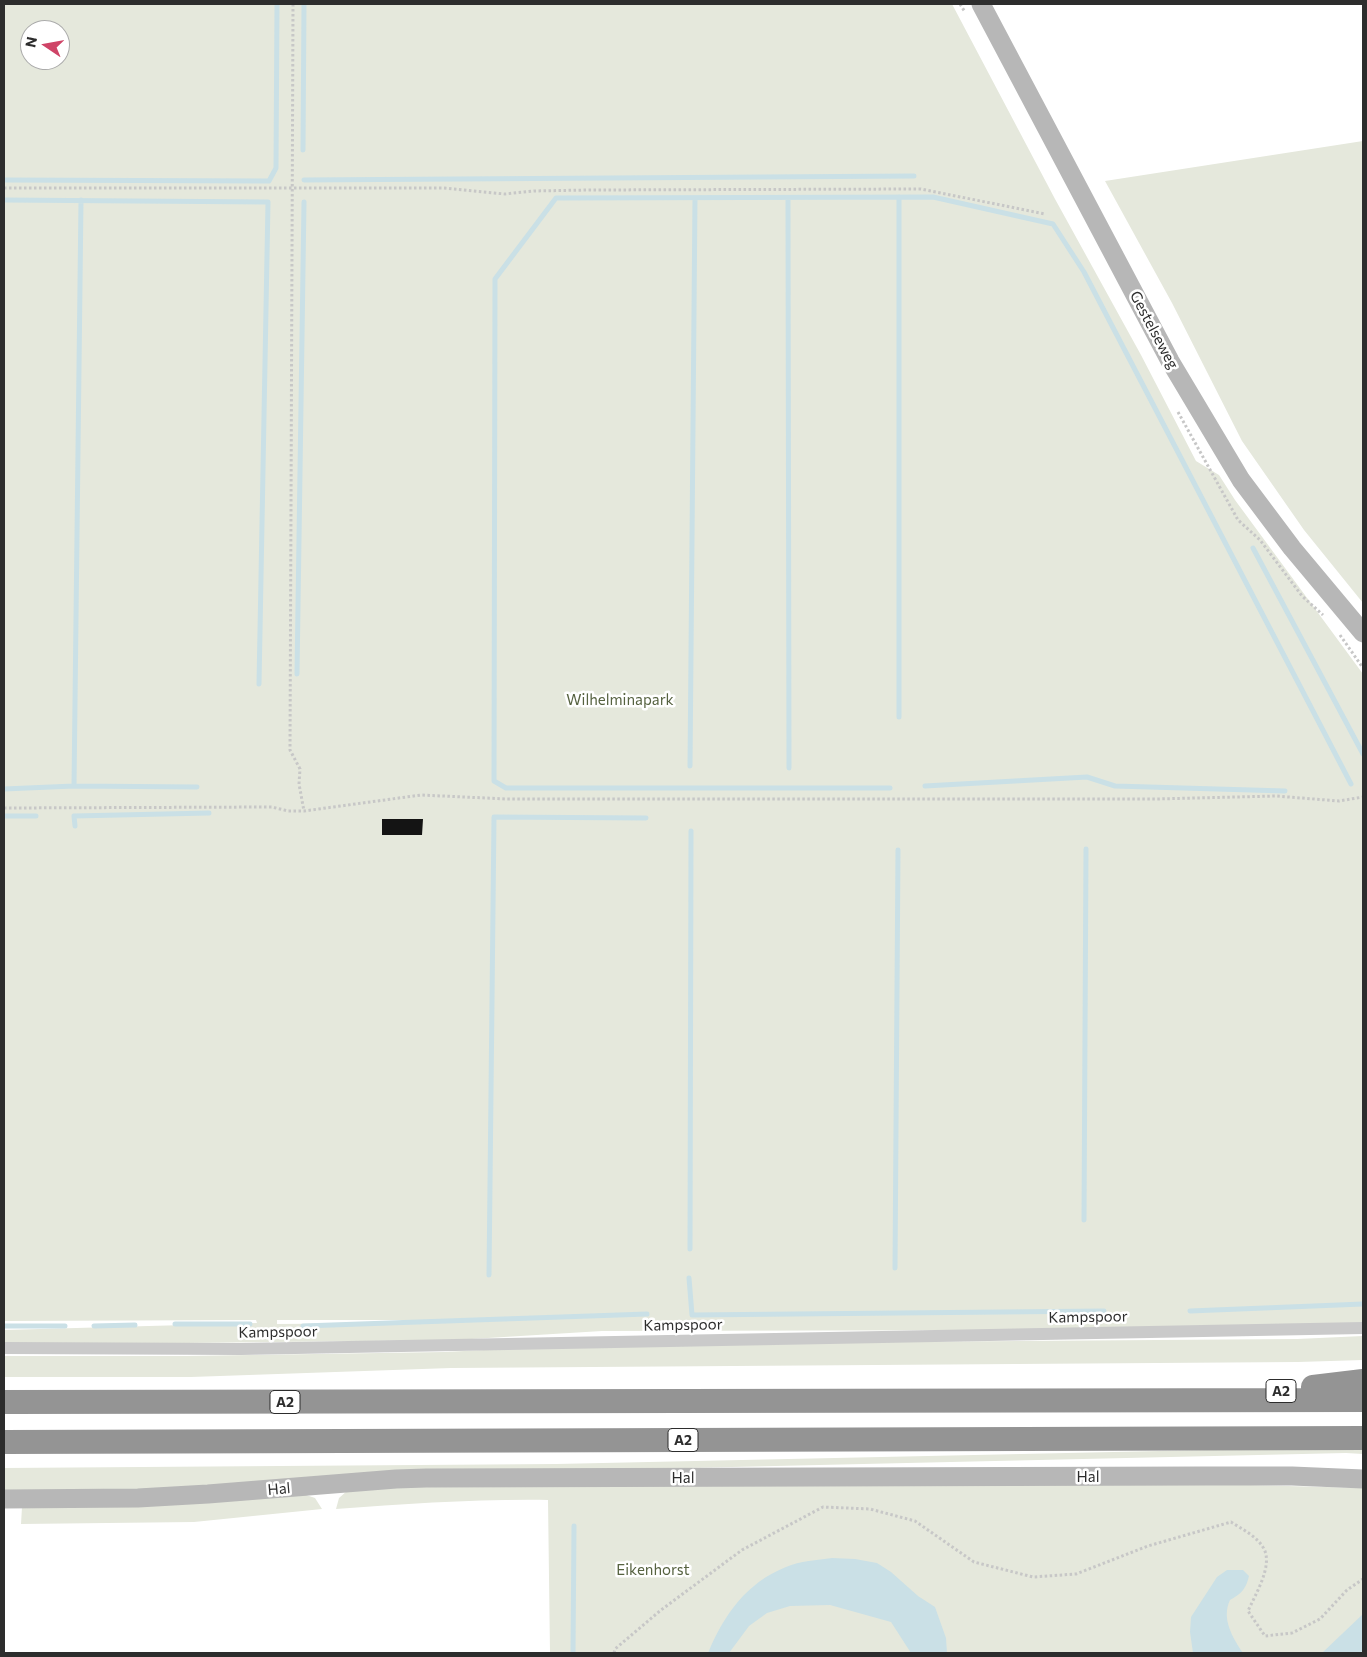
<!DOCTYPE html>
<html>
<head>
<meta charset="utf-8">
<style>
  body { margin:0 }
  #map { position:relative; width:1367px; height:1657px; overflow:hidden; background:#fff; font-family:Commissioner,sans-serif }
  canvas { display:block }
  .frame { position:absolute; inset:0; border:5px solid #2d2d2d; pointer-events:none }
  .north { position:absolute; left:20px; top:20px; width:50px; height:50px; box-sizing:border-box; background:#fff; border:1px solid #ababab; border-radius:50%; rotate:282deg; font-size:14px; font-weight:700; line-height:20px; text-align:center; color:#2d2d2d }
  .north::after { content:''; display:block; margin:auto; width:18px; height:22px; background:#cf4467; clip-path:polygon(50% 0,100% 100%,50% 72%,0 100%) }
</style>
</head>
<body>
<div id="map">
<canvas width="1367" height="1657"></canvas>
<div class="frame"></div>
<div class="north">N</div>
</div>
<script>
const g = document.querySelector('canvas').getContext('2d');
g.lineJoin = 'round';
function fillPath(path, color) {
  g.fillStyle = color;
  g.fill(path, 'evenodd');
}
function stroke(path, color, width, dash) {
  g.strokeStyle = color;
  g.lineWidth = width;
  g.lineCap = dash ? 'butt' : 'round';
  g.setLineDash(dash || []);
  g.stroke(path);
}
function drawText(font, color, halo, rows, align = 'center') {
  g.font = font + ' Commissioner,sans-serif';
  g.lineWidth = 5;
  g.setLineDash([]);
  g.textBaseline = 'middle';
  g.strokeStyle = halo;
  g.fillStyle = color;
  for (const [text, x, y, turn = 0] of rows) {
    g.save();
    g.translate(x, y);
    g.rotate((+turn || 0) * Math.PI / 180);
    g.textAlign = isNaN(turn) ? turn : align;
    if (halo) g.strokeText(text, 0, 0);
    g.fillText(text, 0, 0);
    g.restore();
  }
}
const green = new Path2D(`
  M4,4H952L1055,199L1141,355L1196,461L1219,475L1235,500L1363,674V1323L1040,1330L602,1331L455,1340L186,1343L4,1347V1330L257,1323L256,1320L4,1321ZM30,30H60V60H30ZM277,1320H447L400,1323L277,1324Z
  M1363,141V603L1304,530L1242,441L1172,303L1105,181Z
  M1363,1336V1360L1298,1362L451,1368L191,1377H4V1356H186L445,1352L601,1344L1297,1339Z
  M1346,1447L1363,1448V1454L1346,1453L556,1471L160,1490L4,1491V1468L556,1464Z
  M449,1484H1212L1363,1488V1653H550L548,1500C477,1499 407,1504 336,1509L339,1498L347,1491Z
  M303,1494L315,1498L322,1509L194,1522L21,1524L22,1507Z`);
const water = new Path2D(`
  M832,1558L855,1559L877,1563L891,1572L918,1596L935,1607L946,1638L947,1653H911L891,1622L830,1605L790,1606L767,1613L749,1626L729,1653H708C724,1615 746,1583 786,1567C800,1561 817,1560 832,1558Z
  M1227,1570H1243L1249,1576C1246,1589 1241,1594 1230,1600C1221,1619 1233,1638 1243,1653H1193L1190,1632L1191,1617L1217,1577Z
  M1363,1614V1653H1322Z`);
const stream = new Path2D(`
  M303,150L304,4
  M4,180L269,181L276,168L277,4
  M304,180L914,176
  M899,197V717
  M788,198L789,768
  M4,200L268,202L259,684
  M1253,548L1363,754
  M297,674L304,202
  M690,766L695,198
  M74,786L81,200
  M925,786L1087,777L1115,786L1285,791
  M890,788H506L494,781L495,279L556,198L933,197L1053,224L1084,272L1351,784
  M4,789L74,786L197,787
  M4,816H36
  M75,826L74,816L209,813
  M1084,1220L1086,849
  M690,1249L691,831
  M895,1268L898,850
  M489,1275L494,817L646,818
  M689,1278L692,1315L1104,1311
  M1190,1311L1363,1304
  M175,1324H250
  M4,1326H65
  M94,1326L135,1325
  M303,1326L647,1314
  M573,1653L574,1526`);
const building = new Path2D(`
  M382,819H423L422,835H382Z`);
const path = new Path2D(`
  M293,4L290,750L300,769L299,784L304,811
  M960,4L965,12
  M4,188H444L505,194L534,191L589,190L921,189L1045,214
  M1178,412L1238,520L1260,540L1302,596L1323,615
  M1340,635L1363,668
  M4,808L272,807L288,811H304L421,795L507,799H1157L1276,796L1339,801L1363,797
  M614,1653L615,1649L661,1610L742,1550L823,1507L870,1509L915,1521L974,1562L1033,1577L1076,1574L1148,1546L1231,1522C1242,1529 1258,1537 1264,1549C1273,1566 1255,1595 1248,1611L1265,1636L1292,1633L1320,1619L1347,1590L1363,1579`);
const street = new Path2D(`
  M4,1348L241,1349L1363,1328`);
const secondary = new Path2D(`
  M981,4L1170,361L1241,480L1292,548L1363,633
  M4,1499L138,1498L208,1494L396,1479L426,1478L1205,1476H1292L1363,1479`);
const highway = new Path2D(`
  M1313,1387L1363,1381
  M4,1402L1363,1400
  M4,1442L1363,1438`);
const shields = [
  [1281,1391,30],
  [285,1402,30],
  [683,1440,30]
];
const shieldNames = [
  ["A2",1281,1391],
  ["A2",285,1402],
  ["A2",683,1440]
];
const streetNames = [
  ["Gestelseweg",1154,330,62],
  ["Kampspoor",1088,1317,-1],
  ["Kampspoor",683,1325,-1],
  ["Kampspoor",278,1332,-1],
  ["Hal",1088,1477],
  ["Hal",683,1478],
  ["Hal",279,1489,-5]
];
const parkNames = [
  ["Wilhelminapark",620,700],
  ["Eikenhorst",653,1570]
];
fillPath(green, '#e5e8dc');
fillPath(water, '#cae0e6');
stroke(stream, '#cae0e6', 5);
fillPath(building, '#141414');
stroke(path, '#c7c7c7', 3, [2.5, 2.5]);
stroke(street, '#cacaca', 12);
stroke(secondary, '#b7b7b7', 19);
stroke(highway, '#949494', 24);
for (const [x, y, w] of shields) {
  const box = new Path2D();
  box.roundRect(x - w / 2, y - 11.5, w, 23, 4);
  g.fillStyle = '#fff';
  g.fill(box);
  stroke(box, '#2d2d2d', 1);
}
drawText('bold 14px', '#2d2d2d', null, shieldNames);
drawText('15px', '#2d2d2d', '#fff', streetNames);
drawText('15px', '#566240', '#fff', parkNames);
</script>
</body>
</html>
